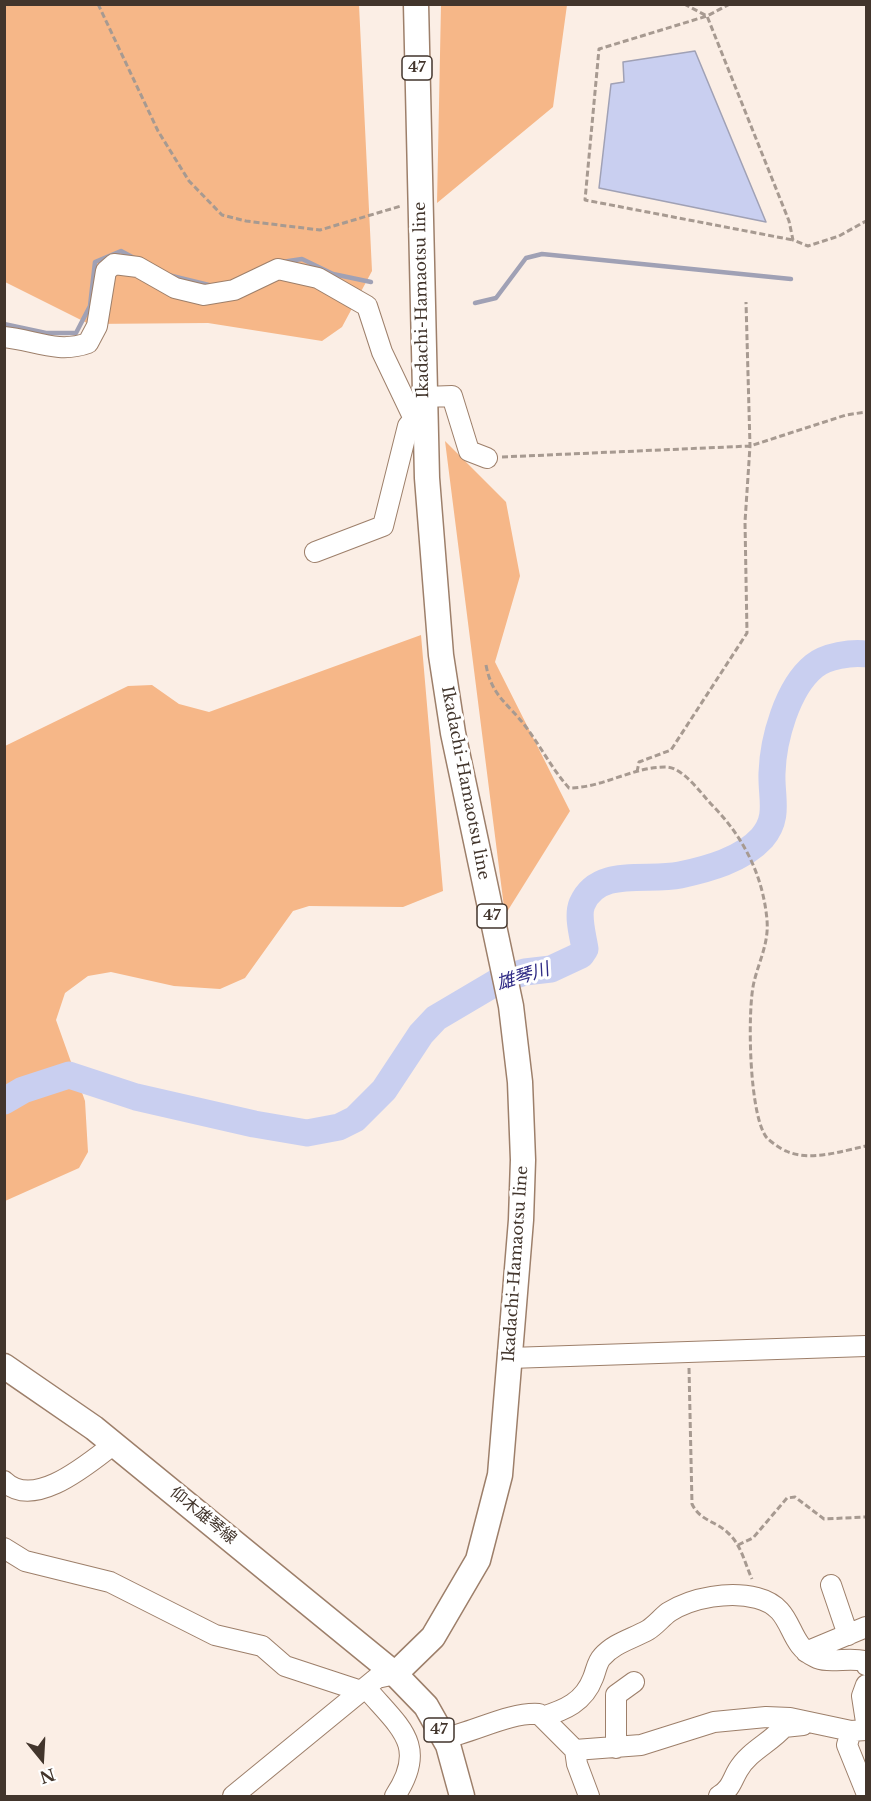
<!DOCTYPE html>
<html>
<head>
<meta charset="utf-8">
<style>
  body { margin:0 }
  #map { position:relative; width:871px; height:1801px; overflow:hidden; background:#fbeee5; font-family:"Libre Baskerville",serif }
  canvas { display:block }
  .frame { position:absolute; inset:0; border:6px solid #42352c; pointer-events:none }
  .north { position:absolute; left:12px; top:1729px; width:60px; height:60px; -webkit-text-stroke:4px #fff; paint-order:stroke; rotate:162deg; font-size:16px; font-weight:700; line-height:24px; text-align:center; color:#42352c }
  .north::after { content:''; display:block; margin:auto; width:21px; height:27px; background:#42352c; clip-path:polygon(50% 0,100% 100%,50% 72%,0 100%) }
</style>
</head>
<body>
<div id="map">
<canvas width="871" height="1801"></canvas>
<div class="frame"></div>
<div class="north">N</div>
</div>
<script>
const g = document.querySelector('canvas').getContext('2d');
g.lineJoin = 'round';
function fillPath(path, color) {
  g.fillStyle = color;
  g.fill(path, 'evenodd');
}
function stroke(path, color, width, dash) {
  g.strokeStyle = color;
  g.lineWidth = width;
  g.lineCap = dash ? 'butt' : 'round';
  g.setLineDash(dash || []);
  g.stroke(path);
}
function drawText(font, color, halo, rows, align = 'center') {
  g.font = font + ' "Libre Baskerville","Noto Sans JP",serif';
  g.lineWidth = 6;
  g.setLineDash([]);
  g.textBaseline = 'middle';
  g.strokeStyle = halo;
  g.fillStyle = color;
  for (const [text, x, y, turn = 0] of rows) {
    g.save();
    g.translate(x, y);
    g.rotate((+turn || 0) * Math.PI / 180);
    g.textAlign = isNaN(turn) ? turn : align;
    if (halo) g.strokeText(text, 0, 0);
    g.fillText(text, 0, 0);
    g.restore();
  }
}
const green = new Path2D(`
  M4,5H359L372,271L342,327L322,341L208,323L89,324L5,282Z
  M441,5H567L553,107L437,203Z
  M445,441L506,502L520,576L495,662L570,811L505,915Z
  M421,635L443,891L403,907L309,906L293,911L245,978L220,989L174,986L111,972L88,976L65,993L56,1020L85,1101L88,1152L79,1168L5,1201V746L128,686L152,685L179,704L209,712Z`);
const water = new Path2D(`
  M695,51L766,222L599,188L611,84L624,82L623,62Z`);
const stream = new Path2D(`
  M282,262L302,259L333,274L371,282
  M168,275L213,286
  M475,303L496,298L526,258L542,254L791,279
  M4,324L46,333H76L90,306L95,262L121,251L134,258`);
const river = new Path2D(`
  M4,1101L23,1090L69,1075L136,1097L254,1124L307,1133L339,1127L355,1119L384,1090L421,1034L436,1018L502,979L525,972L551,969L581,955L585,949C583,936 577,916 582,904C598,866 648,882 680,875C708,869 742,860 762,838C780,817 771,798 772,773C773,740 787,688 814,666C826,656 852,652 866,654`);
const path = new Path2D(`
  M98,4L158,131L189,181L222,215L246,221L320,230L401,206
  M684,4L707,16L789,221L793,240L808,246L839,236L866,221
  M730,4L707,16L599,49L585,200L793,240
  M502,457L750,446L846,415L866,412
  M486,665C492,697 508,703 526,727C541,747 552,769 569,788C603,788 634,766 667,767C683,768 701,793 711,804C743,836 763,875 767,920C769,943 759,961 754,982C747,1010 749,1117 767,1138C771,1142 781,1149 786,1151C810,1162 842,1151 866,1146
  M637,772L639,762L671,750L747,633L745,522L750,446L746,302
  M689,1368L692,1504C700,1521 716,1521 728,1533C741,1544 745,1564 752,1579
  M738,1545L753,1538L787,1498L795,1497L824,1519L866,1517`);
const minor = new Path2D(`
  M4,337C34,340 58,354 88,343L97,326L106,271L114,264L138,267L175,288L204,295L234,290L278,269L318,278L367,306L382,352L414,419
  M425,397L452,396L469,451L487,458
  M315,552L383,526L408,426L421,410
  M510,1358L866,1346
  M4,1481C34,1511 89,1463 114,1444
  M4,1548L25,1561L110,1582L215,1635L262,1646L285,1666L361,1691
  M831,1585L848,1635
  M806,1652L866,1627
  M366,1688C399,1727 429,1745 395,1796
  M542,1717C565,1710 584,1702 593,1678C596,1671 597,1662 602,1657C614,1643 632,1639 648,1630C656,1625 662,1617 669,1612C693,1597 730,1591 757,1598C796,1608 785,1643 815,1657C828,1664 849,1657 864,1661L866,1665
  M866,1722L862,1696L866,1685
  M851,1731L847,1745L866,1792
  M444,1738C475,1732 509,1712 539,1714L575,1750L641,1745L714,1722L766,1717L790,1718L851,1731L866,1730
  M616,1748V1695L634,1682
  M575,1750L577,1764L589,1796
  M233,1796L377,1678L395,1674
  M719,1796C731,1789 732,1780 738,1770C749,1751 770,1743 784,1727L803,1725`);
const major = new Path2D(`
  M4,1366L94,1428L395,1674L426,1706L448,1745L462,1796
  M395,1674L433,1637L478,1560L500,1475L521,1220L523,1160L520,1082L511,1006L453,733L441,655L427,478L416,4`);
const shields = [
  [417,68,30],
  [492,916,30],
  [439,1730,30]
];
const shieldNames = [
  ["47",417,68],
  ["47",492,916],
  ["47",439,1730]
];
const streetNames = [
  ["Ikadachi-Hamaotsu line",422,300,-91],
  ["Ikadachi-Hamaotsu line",465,783,79],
  ["Ikadachi-Hamaotsu line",516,1264,-86],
  ["仰木雄琴線",203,1516,39]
];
const waterNames = [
  ["雄琴川",523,977,-17]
];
fillPath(green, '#f6b788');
fillPath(water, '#c9cff0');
stroke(water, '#a0a1b5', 1.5);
stroke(stream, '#a0a1b5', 4.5);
stroke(river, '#c9cff0', 27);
stroke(minor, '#9d7f6a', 22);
stroke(major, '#9d7f6a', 27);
stroke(path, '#a79a91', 3, [6, 3]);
stroke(minor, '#fff', 20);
stroke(major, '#fff', 24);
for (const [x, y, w] of shields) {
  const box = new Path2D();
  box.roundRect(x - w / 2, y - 12, w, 24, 4.5);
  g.fillStyle = '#fff';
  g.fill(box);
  stroke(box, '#42352c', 1.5);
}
drawText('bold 15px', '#42352c', null, shieldNames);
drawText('16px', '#42352c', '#fff', streetNames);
drawText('italic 18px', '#2f2a85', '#fff', waterNames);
</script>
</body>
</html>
